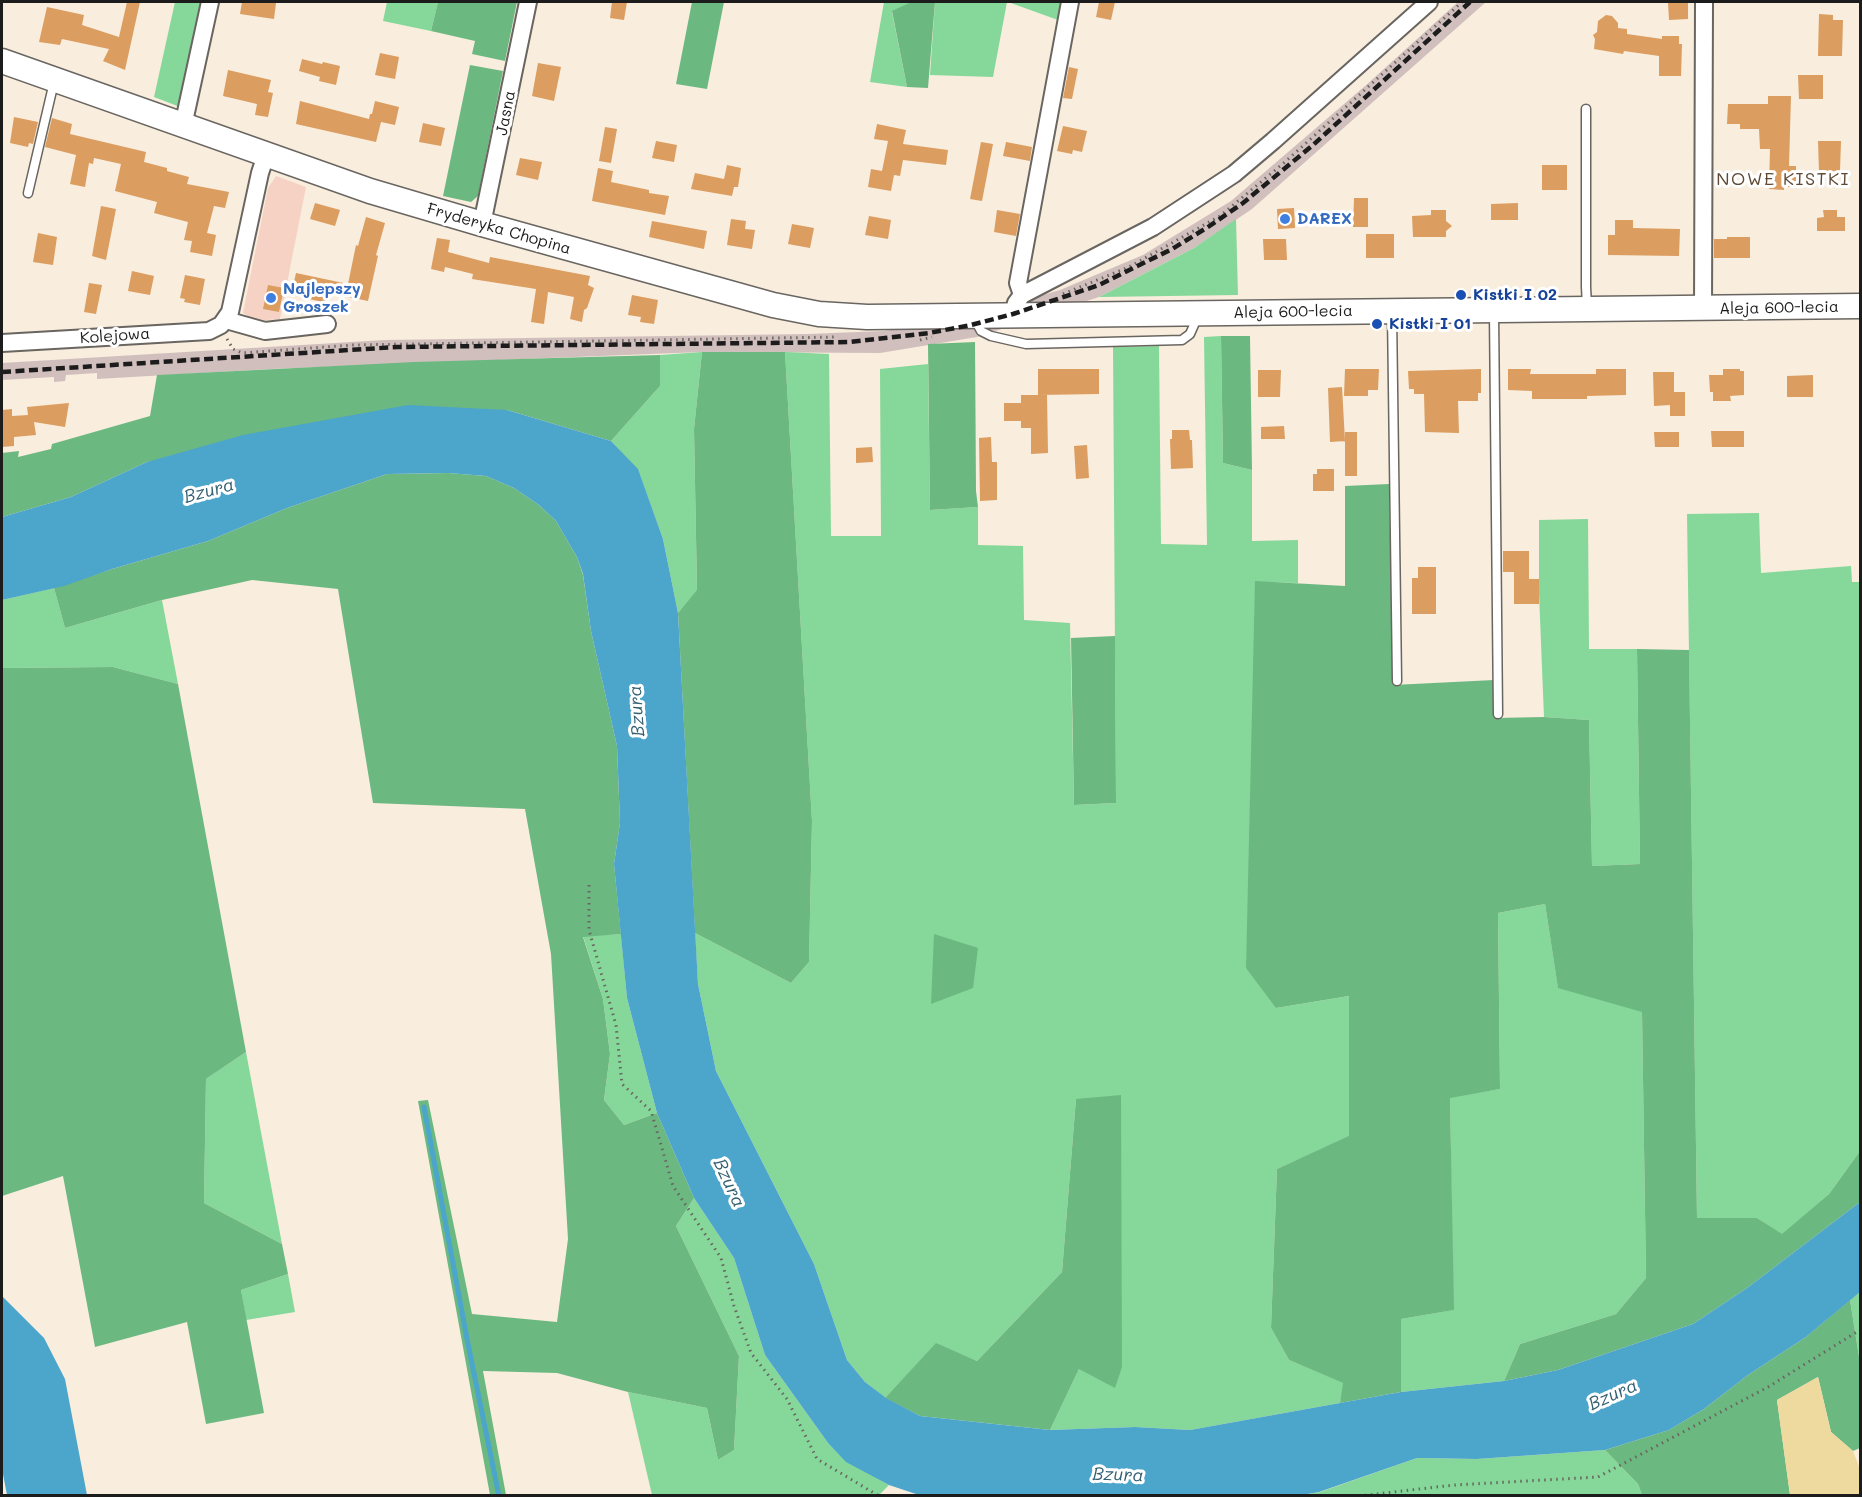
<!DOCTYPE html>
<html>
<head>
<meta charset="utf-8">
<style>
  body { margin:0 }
  #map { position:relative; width:1862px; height:1497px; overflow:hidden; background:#f9eddd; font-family:Mali,sans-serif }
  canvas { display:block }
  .frame { position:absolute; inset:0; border:3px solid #1c1c1c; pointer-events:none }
</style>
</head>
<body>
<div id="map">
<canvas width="1862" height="1497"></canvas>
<div class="frame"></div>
</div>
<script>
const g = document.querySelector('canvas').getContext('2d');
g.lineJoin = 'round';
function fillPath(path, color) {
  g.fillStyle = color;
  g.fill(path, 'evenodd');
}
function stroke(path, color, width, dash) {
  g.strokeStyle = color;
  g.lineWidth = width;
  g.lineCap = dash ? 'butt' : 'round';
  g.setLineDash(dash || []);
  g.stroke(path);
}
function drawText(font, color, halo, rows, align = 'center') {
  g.font = font + ' Mali,sans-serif';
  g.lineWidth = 6;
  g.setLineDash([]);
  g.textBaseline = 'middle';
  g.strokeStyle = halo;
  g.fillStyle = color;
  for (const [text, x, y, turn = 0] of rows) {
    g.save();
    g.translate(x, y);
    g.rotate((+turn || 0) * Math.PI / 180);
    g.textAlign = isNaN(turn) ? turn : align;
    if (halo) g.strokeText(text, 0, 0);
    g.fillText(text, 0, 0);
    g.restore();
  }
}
const built = new Path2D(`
  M276,176L306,187L280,319L255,321L243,313L268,188Z`);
const industrial = new Path2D(`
  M1458,2H1486L1252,209L1194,248L1099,297L977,337L880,353L702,352L271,369L97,379V373L66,375L65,381L54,382V377L2,380V363L385,340L808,334L883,331L961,319L1060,290L1143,255L1231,201L1365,86Z`);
const green = new Path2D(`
  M175,2H202L180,107L154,97Z
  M387,2H438L431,31L383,21Z
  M884,2H911L892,12L907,87L870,82Z
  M935,2H1007L993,77L930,75Z
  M1008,2H1061L1058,20Z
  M1236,219L1238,295L1099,297L1194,248Z
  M1221,336L1223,463L1252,470V541L1298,540V583L1255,582L1276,1008L1349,996V1137L1277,1169L1271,1328L1289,1360L1344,1383L1340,1403L1190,1430L1135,1427L1050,1430L1079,1369L1076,1099L1062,1272L977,1361L936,1344L885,1398L865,1382L847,1360L814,1264L716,1071L698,984L695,933L791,983L809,962L812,821L785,352L829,354L831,536H881L880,369L928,364L930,510L978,507V545L1023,546L1024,620L1070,623L1074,805L1116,803L1113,347L1159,346L1161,544L1207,545L1204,337Z
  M702,352L694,429L697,591L678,613L663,539L638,470L611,441L660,386V355Z
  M1759,513L1761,573L1851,566L1852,582H1860V1151L1829,1194L1782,1235L1757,1218H1697L1687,514Z
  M1588,519L1589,649H1637L1640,864L1592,866L1589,720L1544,717L1539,593V520Z
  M54,588L65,628L162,600L178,684L113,667L2,668V600Z
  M1545,904L1558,987L1642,1011L1646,1278L1616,1314L1520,1344L1504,1381L1401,1392V1319L1453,1310L1450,1097L1500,1089L1498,913Z
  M621,934L627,998L657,1113L624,1125L604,1100L610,1054L603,999L583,936Z
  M246,1052L282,1244L204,1203L206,1079Z
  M694,1198L734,1258L765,1355L828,1443L846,1461L889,1485L878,1496L652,1495L628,1392L707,1408L718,1460L734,1450L739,1356L676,1226Z
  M288,1274L295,1312L246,1320L241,1290Z
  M1860,1292V1363L1850,1300Z
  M1605,1450L1638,1484L1642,1495L1296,1496L1320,1492L1417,1458L1477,1459Z`);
const forest = new Path2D(`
  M438,2H517L505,61L472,54L475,41L431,31Z
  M692,2H724L707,89L676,84Z
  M911,2H935L928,88L907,87L892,11Z
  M470,65L503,71L478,196L471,202L443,196Z
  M1221,336H1250L1252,470L1223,463Z
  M975,342L976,491L978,507L930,510L928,344Z
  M702,352H785L812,821L809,962L791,983L695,933L678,613L697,590L694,429Z
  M660,355V386L611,441L507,410L147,462L71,497L2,517V453L19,451L18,457L51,449L52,444L150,416L157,375L414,362Z
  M448,473L486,476L514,488L539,505L556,521L577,557L583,575L591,631L617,746L620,823L614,864L621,934L583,937L603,999L610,1054L604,1100L624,1125L657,1113L694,1198L676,1226L739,1356L734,1450L718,1460L707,1408L628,1392L557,1373L483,1371L506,1495H490L418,1101L428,1100L472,1314L557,1322L568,1239L551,954L525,809L373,803L338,589L252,580L162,600L65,628L54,588L112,569L208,541L287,508L387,474Z
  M1389,484L1393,685L1494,680L1495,718L1544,717L1589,720L1592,866L1640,864L1637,649L1689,650L1697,1218H1757L1782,1234L1829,1194L1860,1151V1202L1747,1288L1693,1324L1558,1370L1504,1381L1520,1344L1616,1314L1646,1278L1642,1012L1558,988L1545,904L1498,913L1500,1089L1450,1098L1454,1310L1401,1319V1392L1340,1403L1343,1383L1289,1360L1271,1328L1277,1169L1349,1136V996L1276,1008L1246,968L1255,581L1345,586V486Z
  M1115,636L1116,803L1074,805L1071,638Z
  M113,667L178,684L246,1052L206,1079L204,1203L282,1244L288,1274L241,1290L264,1413L206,1424L187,1322L95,1347L63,1176L2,1196V668Z
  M934,934L978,948L973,988L931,1004Z
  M1121,1095L1122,1367L1115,1388L1079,1369L1050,1430L920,1416L885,1398L936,1343L977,1361L1062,1272L1076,1099Z
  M1850,1300L1860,1363V1448L1853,1451L1831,1432L1818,1377L1777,1400L1790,1495H1642L1638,1484L1605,1450L1669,1430L1704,1409L1748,1375L1806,1337Z`);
const sand = new Path2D(`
  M1818,1377L1831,1432L1853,1451L1860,1469V1495H1790L1777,1400Z`);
const water = new Path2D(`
  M408,405L507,410L611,441L638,469L663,539L678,613L698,984L716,1071L814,1264L847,1360L865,1382L886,1398L920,1416L1050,1430L1135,1427L1190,1430L1401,1392L1504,1381L1558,1370L1693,1324L1747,1288L1860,1202V1292L1806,1337L1748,1375L1704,1409L1669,1430L1605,1450L1477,1459L1417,1458L1319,1492L1296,1496L919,1495L889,1485L846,1462L828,1443L765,1355L734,1258L694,1198L657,1113L627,998L614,864L620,823L617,746L591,631L583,574L577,557L556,521L539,505L514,488L486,476L448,473L387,474L287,508L208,541L112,569L64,586L2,600V517L71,497L147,462L243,435Z
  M2,1296L44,1338L65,1379L87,1495H7L2,1469Z`);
const stream = new Path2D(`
  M424,1107L467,1339L499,1496`);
const building = new Path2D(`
  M127,2H140L125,70L103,61L109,49L62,39L60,45L39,42L47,7L84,15L82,25L119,37Z
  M242,2L276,3L274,19L240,14Z
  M612,2H627L624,20L610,18Z
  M1099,2H1115L1111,20L1096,17Z
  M1668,2H1688V19L1669,20Z
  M1819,14L1833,15V20H1843L1842,56H1818Z
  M1606,15L1612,16L1618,23V28L1627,29V34L1662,39V36H1679V44H1682L1681,76H1659V56L1624,51L1623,54L1594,49L1595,39L1593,35L1597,32L1598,21Z
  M380,53L399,57L395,79L375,75Z
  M302,59L322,64L323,62L340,66L336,85L319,81L320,77L299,71Z
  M538,63L561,67L554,101L532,96Z
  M1069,67L1078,69L1072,99L1063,98Z
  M228,70L271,80L268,92L273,93L268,117L255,115L257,104L223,96Z
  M1798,75H1823V99H1799Z
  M1768,96H1791L1789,166H1796V187H1784V190L1769,189L1770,149H1760L1759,129H1740V124H1727L1728,104H1768Z
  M300,101L369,119L370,114H372L375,101L399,107L395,125L381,122L376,142L296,124Z
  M14,117L38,122L33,144L29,143L28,147L10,143Z
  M52,118L72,124L70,134L146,152L144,162L167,168V171L189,177L187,184L229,192L225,208L214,206L207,233L216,235L212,256L190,252L192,241L184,240L188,222L154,213L157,202L115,191L121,164L94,158L93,164L89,163L85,187L70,184L76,155L45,147Z
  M423,123L445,128L441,146L419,142Z
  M877,124L906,130L903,144L948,150L946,165L903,160L900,176L894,175L891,191L868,187L871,169L882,171L888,141L874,139Z
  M1063,126L1087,131L1082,152L1073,150L1072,154L1057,151Z
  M605,127L617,129L611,163L599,161Z
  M656,141L677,145L674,162L652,158Z
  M1818,141H1841L1840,171L1819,172Z
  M981,142L993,144L982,201L970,199Z
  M1006,142L1032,147L1030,161L1003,156Z
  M520,158L542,162L538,180L516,175Z
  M727,165L741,168L738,187H734L732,196L691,189L695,173L724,179Z
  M1542,165H1567V190H1542Z
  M598,168L613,171L611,182L649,190V193L669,196L665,215L592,201Z
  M1354,198H1368V227H1353Z
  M315,203L340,210L335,226L310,219Z
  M1518,203V220H1491V204Z
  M101,206L116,209L106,260L92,256Z
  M1294,208L1295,228L1278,229L1277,209Z
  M997,210L1020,214L1016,236L994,232Z
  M1431,210H1446V221L1452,226L1446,231V237H1413L1412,216L1431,215Z
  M1823,210H1837V217H1845V231H1817V218L1824,217Z
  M869,216L891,220L888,239L865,235Z
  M366,217L385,223L376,255L378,256L368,301L329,293L327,303L291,295L296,273L348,284L356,245L358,246Z
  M731,219L746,221L745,229L755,230L752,249L727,245Z
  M1615,220H1633V228L1680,229L1679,256L1608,255V235H1615Z
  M652,221L707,231L704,249L649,237Z
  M792,224L814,228L810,248L788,244Z
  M38,233L57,237L53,265L33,262Z
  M1366,234H1394V258H1366Z
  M1727,237H1750V258H1714V239H1727Z
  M437,238L450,240L448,252L489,263L490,257L590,276L588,285L594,288L587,308L584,310L582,322L570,319L574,297L548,292L544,324L531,322L536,289L472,279L473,274L445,267L444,272L431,269Z
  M1263,239H1286L1287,260H1264Z
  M132,271L154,276L150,295L128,291Z
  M185,275L205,279L200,305L184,302L185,299L180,298Z
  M89,283L102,285L96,314L84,312Z
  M268,285L284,288L279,312L263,309Z
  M632,295L658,300L654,324L640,322L641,317L628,315Z
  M1038,369H1099V394L1038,395Z
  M1345,369H1379L1378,390H1368V396H1344Z
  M1481,369V393H1478V401H1458L1459,433L1425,432L1424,394H1414V389H1409L1408,371Z
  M1508,369H1531L1530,374H1596V369H1626V395L1587,396V399H1532V391L1508,390Z
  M1723,369H1740V371H1744V395L1730,396L1731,401H1713V392H1710L1709,375H1723Z
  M1258,370H1281L1280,397H1258Z
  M1653,372H1674V392H1685V416H1670V405L1654,406Z
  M1813,375V397H1787V376Z
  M1342,387L1345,441L1330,442L1328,388Z
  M1021,395H1047L1048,453L1031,454V428H1021V421H1004V403H1021Z
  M69,403L65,427L34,422L36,435L14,437V446L2,447V410L12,409V416L28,415L27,407Z
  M1284,426L1285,439H1261V427Z
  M1172,430H1189L1190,440H1192L1193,468L1171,469L1170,439H1172Z
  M1711,431H1744V447H1712Z
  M1345,432H1357V476H1345Z
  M1654,432H1679V447H1655Z
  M991,437L992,462H997V500L980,501L979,438Z
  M1087,445L1089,478L1076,479L1074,446Z
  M872,447L873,462L856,463V448Z
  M1317,469H1334V491H1313V474H1317Z
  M1503,551H1529V579H1539V604H1514V572H1503Z
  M1418,567H1436V614H1412V578H1418Z`);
const path = new Path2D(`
  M1063,294L1129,267L1220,216L1285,162L1462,2
  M227,339L233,349L242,353L353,345L837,337
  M920,340L932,337
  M589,885V930L616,1025L622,1084L651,1111L673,1186L721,1258L734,1306L751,1353L787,1399L817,1459L879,1496
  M1359,1496L1454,1485L1598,1477L1768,1387L1860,1330`);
const lane = new Path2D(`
  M1586,109V287L1587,306
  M28,193L54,82
  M1392,313L1397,681
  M1494,313L1498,714
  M974,318L981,331L991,336L1026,344L1182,340L1190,334L1198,316`);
const street = new Path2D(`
  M183,126L210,2
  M482,224L528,2
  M1022,295L1018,283L1070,2
  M1703,309L1704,2
  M1013,314L1016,303L1022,295L1153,227L1234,174L1273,141L1429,2
  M226,320L265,331L327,324
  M2,343L209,331L221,325L230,312L260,173L266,155`);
const secondary = new Path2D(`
  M2,61L370,191L482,224L773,305L819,314L867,317L1860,306`);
const rail = new Path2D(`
  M2,372L397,347L850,342L929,333L971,325L1013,314L1099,285L1172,249L1208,227L1243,203L1313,145L1470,2`);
const markers = [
  [1285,219,6,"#3f7fe0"],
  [1461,295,6,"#1a4fb4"],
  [271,298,6,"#3f7fe0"],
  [1377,324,6,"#1a4fb4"]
];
const streetNames = [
  ["Jasna",506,113,-79],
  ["Fryderyka Chopina",499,229,16],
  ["Aleja 600-lecia",1779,308,-1],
  ["Aleja 600-lecia",1293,312,-1],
  ["Kolejowa",115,336,-4]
];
const shopNames = [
  ["DAREX",1297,219],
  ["Najlepszy",283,289],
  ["Groszek",283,307]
];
const transitNames = [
  ["Kistki I 02",1473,295],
  ["Kistki I 01",1389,324]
];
const neighbourhoodNames = [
  ["NOWE KISTKI",1783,179]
];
const waterNames = [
  ["Bzura",209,491,-15],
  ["Bzura",637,711,-94],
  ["Bzura",729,1183,65],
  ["Bzura",1613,1395,-24],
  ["Bzura",1118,1475,2]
];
fillPath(built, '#f6d2c4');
fillPath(industrial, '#d1bfbe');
fillPath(green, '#85d899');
fillPath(forest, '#6cb881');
fillPath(sand, '#eeda9e');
fillPath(water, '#4ca5ca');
stroke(stream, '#4ca5ca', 5);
fillPath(building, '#db9d60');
stroke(lane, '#696560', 11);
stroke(street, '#696560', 20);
stroke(secondary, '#696560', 27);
stroke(path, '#696560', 3, [1.5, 4.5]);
stroke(lane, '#fff', 8);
stroke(street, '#fff', 16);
stroke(secondary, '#fff', 24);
stroke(rail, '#1c1c1c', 4.5, [9, 4.5]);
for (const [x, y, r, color] of markers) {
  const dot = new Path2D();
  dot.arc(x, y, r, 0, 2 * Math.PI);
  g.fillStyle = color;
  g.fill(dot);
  stroke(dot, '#fff', 2);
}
drawText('16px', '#1c1c1c', '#fff', streetNames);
drawText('bold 16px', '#366cbe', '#fff', shopNames, 'left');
drawText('bold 16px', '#164399', '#fff', transitNames, 'left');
g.letterSpacing = '1.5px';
drawText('18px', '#5f4934', '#fff', neighbourhoodNames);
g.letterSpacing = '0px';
drawText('italic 18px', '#346073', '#fff', waterNames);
</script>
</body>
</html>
